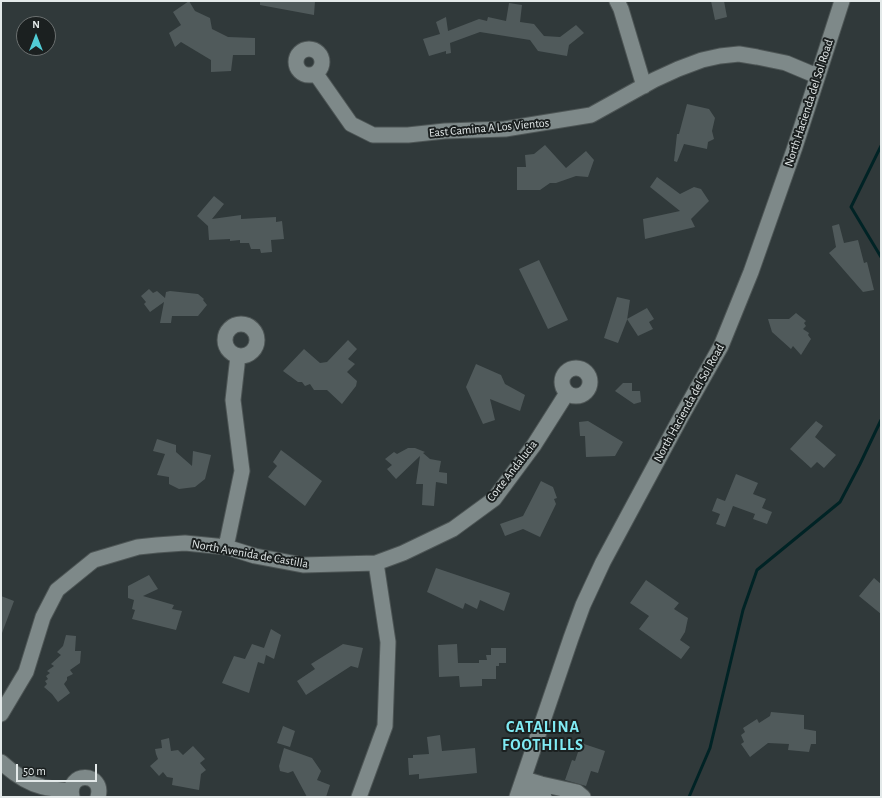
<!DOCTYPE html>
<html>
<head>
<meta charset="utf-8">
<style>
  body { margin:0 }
  #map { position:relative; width:882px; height:798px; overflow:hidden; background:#30393a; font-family:"Alegreya Sans",sans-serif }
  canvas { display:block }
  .frame { position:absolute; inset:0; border:2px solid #e3e9e9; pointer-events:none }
  .north { position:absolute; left:16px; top:16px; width:40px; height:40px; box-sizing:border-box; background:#1b2020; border:1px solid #6b7070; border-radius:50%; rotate:0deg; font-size:11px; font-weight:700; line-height:16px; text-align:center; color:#e3e9e9 }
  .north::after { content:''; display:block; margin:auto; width:14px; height:18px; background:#51ccd5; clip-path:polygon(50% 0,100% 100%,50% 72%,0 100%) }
  .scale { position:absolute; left:16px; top:764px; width:81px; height:18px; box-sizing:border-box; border:2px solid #e3e9e9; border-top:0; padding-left:5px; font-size:12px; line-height:14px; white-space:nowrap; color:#e3e9e9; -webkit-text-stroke:3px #1b2020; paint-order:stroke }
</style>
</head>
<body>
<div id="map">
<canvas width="882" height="798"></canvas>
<div class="frame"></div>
<div class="north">N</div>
<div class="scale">50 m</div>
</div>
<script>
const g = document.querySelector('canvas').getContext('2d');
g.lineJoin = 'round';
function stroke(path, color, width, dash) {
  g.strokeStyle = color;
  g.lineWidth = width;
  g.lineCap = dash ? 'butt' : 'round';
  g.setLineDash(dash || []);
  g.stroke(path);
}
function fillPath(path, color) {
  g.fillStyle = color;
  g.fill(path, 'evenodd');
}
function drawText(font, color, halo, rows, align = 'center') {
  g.font = font + ' "Alegreya Sans",sans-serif';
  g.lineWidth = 4;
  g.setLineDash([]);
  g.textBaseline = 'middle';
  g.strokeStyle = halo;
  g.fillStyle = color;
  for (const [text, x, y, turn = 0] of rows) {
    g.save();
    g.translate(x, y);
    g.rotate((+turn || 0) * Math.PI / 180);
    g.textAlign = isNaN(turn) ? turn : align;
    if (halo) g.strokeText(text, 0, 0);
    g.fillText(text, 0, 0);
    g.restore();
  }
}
const stream = new Path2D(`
  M881,146L851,207L881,257
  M689,797L710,748L743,610L757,570L840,502L860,464L881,420`);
const building = new Path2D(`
  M189,1L195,11L210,18L212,29L228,37L255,38V55H233L231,71L211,72V60L181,42L175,47L169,33L181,25L173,12Z
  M260,1H315L314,15L260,5Z
  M711,1H724L727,17L715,20Z
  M509,3L522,5L520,22L534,24L544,36L560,37L576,25L584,33L569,45L567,56L538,51L530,40L480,32L450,43L451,53L446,54V51L429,56L423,39L440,34L436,22L446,17L448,31L479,19L487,21L488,17L506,21Z
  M687,104L709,109L715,118L712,131L714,139L708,142L707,149L684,144L677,162L674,161L677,134H679Z
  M545,145L566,168L586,151L594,160L588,177L576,176L556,183H550L540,190H517V167H526L525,155L534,154Z
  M657,177L680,194L694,187L701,189L709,201L691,219L695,227L645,239L643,219L680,211L650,187Z
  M214,196L224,204L212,219L241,215V219L276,217V222L282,221L284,239L271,240L272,252L261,253L260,249H251L249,243H240V240L230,241V239L209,240L208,226L197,216Z
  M839,224L844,243L858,240L864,263L867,262L874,290L863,292L829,253L836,247L832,226Z
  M539,260L568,320L548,329L519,269Z
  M149,289L153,293L157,291L165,298L166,292L170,291L198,294L204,299L203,300L207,305L198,316H172L171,323H160L164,302L150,312L144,304L146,302L141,296Z
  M617,297L630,300L627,320L618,343L604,338Z
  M647,308L654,319L649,322L653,329L638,336L627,319Z
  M796,313L806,321L804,323L806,326L803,329L809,333L808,335L811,339L801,355L793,346L791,349L772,332L768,319H789Z
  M348,340L357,349L348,359L355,364L347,372L357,381L356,386L342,404L327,390H314L310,384L305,386L302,382H298L283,371L304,349L320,363L327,362Z
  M476,364L501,375L505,384L525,395L520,411L490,399L495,420L483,424L466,387Z
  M623,383H632V391H640L641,402L634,404L615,391Z
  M588,421L623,442L615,456L586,457L585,436H580L579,422Z
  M816,421L823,426L815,437L836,455L824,468L817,462L811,468L790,449Z
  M157,439L176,445V452L192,466L193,451L211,455L205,479L195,487L179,489L169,484V477L157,475L165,454L153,451Z
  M408,448H415L425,452L423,453L430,459L441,461L439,472L447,473V484L436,482L434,506L422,505L423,484H416L420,456L396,479L387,469L392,465L385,459L394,452L397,454Z
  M281,450L322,481L305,506L268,477L277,466L273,462Z
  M736,474L758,483L753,494L766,499L762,508L772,512L767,524L753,519L755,514L733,506L725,527L716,524L720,514L712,511L717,498L725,501Z
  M541,481L553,487L557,498L554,499L556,504L540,537L523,529L505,536L500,524L523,516Z
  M436,568L510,593L504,611L480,600L477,609L465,603L463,609L427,592Z
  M149,575L158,589L143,596L174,605L172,609L182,611L176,630L132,619L135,610L132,609L134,600L128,598V586Z
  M874,578L881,584V614L859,596Z
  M646,580L679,603L674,609L688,618L685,632L680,640L690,647L681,659L639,629L649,616L630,603Z
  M1,596L14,601L2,633H1Z
  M271,629L281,635L274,659L266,655L264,664L258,662L249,693L222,683L234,656L245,659L252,644L264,648Z
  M66,635L76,636L75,651H81L80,663L70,670L73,674L67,677V680L64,684L70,693L58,702L52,694L44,687L47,684L45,681L48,679L46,676L50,673L47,671L54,666L51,664L61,655L57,652L63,646Z
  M343,644L363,648L358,668L351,666L306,695L297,681L315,669L311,664Z
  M457,644L458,663H479V660H487L486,655H491V648H506V663H499V666H496V679H482V686L460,687L459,676L439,677L438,645Z
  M771,712L804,715V729L816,731V744H811L809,752L788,750L789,744L768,743L750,757L741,744L744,742L741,735L745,732L743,728L757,719L759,723L770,716Z
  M283,726L295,731L290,747L277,743Z
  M440,735L442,751L475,748L477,773L419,779V774L409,775L408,758H413V755L429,754L427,737Z
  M169,738L171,751L178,750L183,755L193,746L205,759L200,763L206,770L201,774L199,790L172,785L173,778L167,777L163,772L159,776L150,766L158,759L156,754L155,749L162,748L161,740Z
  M581,743L605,751L598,773L591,771L586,786L565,780L572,760L575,761Z
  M284,748L312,758L321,771L317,780L330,785L326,797H307L293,771L288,773L280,771L279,766Z`);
const minor = new Path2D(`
  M617,1L621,9L644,86
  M296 62a13 13 0 1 1 26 0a13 13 0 1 1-26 0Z
  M316,74L351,124L373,135H408L445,131L505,129L591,115L654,80L678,69L702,60L720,56L739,54L757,57L786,63L817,76
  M225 340a16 16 0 1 1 32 0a16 16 0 1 1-32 0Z
  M562 382a14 14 0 1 1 28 0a14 14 0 1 1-28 0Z
  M226,547L242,471L233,400L238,356
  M1,714L26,672L43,617L57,590L94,560L138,547L157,545L185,543L226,547L255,556L303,565L376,563L403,553L453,529L494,499L534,445L567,393
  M1,762C13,773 27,783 43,787C52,789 62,790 71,791
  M524,779L541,784L577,792L583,797
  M520,790L544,797
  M72,797C66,770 105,772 98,797
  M359,797L385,726L388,642L376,563
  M517,797L571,638L583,605L603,562L681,417L721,346L751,272L795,147L842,1`);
const streetNames = [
  ["North Hacienda del Sol Road",809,103,-72],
  ["East Camina A Los Vientos",489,128,-5],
  ["North Hacienda del Sol Road",689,403,-61],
  ["Corte Andalucia",512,471,-52],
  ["North Avenida de Castilla",250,554,10]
];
const districtNames = [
  ["CATALINA",543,727],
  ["FOOTHILLS",543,745]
];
stroke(stream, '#002325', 3);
fillPath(building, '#505a5b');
stroke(minor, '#4d5555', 17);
stroke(minor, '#7e8989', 15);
drawText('12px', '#e3e9e9', '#1b2020', streetNames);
g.letterSpacing = '1px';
drawText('bold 16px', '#80ebf4', '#1b2020', districtNames);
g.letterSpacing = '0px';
</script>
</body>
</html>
